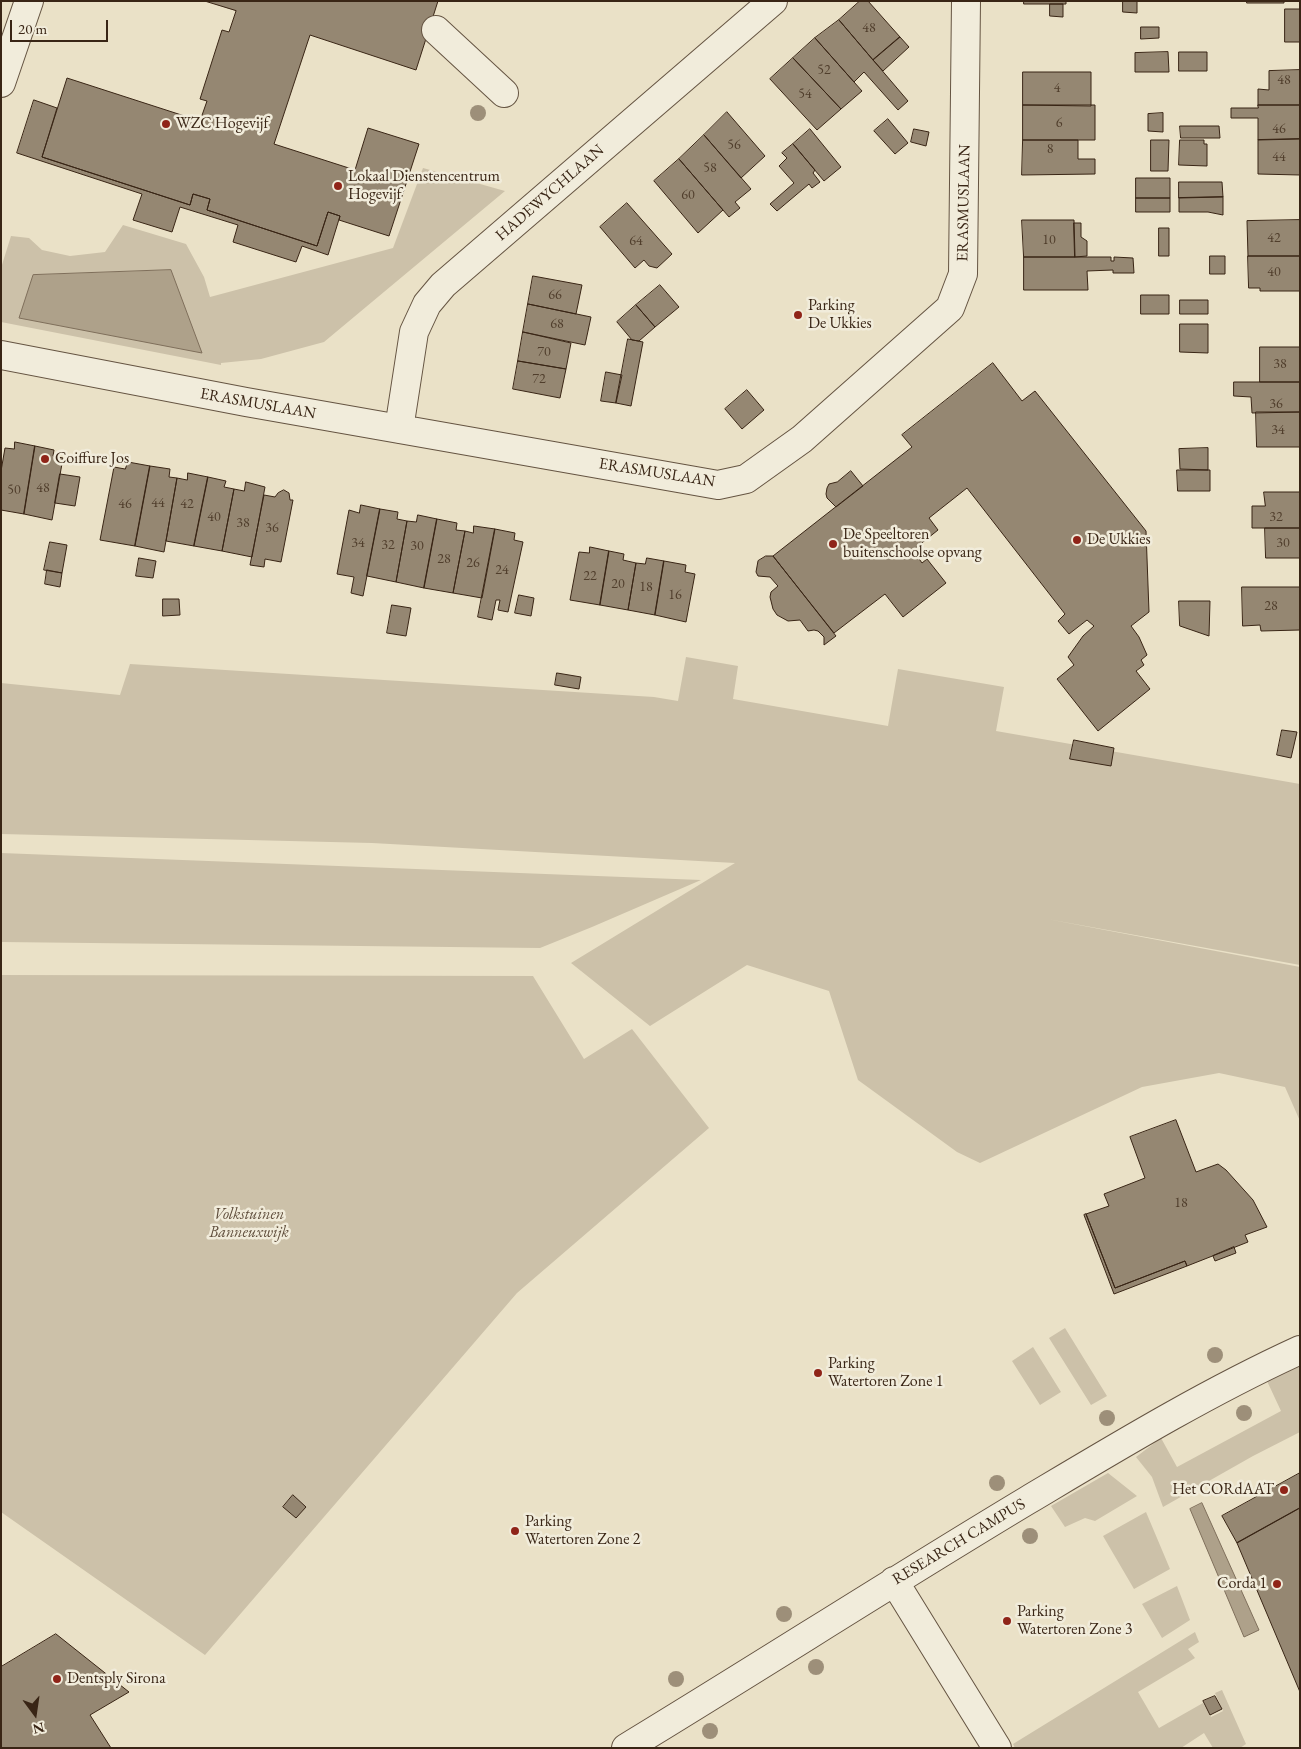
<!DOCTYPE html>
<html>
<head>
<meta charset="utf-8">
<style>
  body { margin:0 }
  #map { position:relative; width:1301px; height:1749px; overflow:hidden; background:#eae1c7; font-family:"EB Garamond",serif }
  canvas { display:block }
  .frame { position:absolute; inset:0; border:2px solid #392515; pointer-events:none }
  .north { position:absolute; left:10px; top:1689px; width:50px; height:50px; -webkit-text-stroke:4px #f1ecdb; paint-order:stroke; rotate:166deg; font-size:14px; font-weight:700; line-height:20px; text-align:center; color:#392515 }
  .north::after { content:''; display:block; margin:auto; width:18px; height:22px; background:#392515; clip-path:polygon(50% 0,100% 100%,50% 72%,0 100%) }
  .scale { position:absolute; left:10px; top:20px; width:98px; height:22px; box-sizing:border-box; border:2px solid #392515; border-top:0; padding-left:6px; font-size:15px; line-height:18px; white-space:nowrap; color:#392515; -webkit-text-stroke:4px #f1ecdb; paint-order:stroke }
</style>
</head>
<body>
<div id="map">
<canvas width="1301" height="1749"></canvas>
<div class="frame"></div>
<div class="north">N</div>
<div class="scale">20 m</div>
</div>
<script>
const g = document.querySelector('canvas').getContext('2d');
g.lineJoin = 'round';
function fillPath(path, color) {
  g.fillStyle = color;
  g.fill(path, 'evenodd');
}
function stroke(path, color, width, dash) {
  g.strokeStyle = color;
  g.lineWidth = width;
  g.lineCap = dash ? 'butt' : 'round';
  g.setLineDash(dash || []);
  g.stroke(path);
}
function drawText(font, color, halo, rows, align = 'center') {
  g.font = font + ' "EB Garamond",serif';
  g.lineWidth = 5;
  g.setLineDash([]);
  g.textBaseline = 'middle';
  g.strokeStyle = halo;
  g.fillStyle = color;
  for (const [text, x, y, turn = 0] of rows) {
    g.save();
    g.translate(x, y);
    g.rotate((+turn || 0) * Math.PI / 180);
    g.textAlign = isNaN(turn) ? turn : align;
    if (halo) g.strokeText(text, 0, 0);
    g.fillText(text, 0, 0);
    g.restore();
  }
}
const green = new Path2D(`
  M423,168L505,191L324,342L261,359L221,363V365L1,322V268L11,236L29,238L42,250L70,256L105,252L123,225L186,244L204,277L210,297L393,248Z
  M686,657L738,666L733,699L888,726L898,669L1004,687L996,731L1300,784V965L1047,919L1300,967V1121L1285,1087L1219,1073L1142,1087L980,1163L957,1152L858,1080L829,991L747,965L650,1026L571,963L735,863L372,843L1,834V683L120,695L130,664L654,697L678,701Z
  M1,853L701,880L592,927L540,948L1,942Z
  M1,975L533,976L584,1059L632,1029L709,1128L517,1293L205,1655L1,1512Z
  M1065,1328L1107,1396L1091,1405L1049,1338Z
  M1033,1347L1061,1392L1040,1405L1012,1361Z
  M1300,1365V1432L1253,1456L1163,1507L1152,1477L1136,1457L1161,1438L1177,1467L1281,1411L1267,1381Z
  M1108,1473L1137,1496L1095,1521L1085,1518L1065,1527L1051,1506Z
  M1146,1512L1170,1569L1134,1589L1103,1536Z
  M1177,1586L1190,1620L1162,1638L1142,1604Z
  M1195,1632L1199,1642L1188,1649L1195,1658L1138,1692L1159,1728L1203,1703L1211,1717L1223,1711L1215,1693L1222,1690L1246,1744L1240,1748H1213L1204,1733L1181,1748H1015L1013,1744Z`);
const water = new Path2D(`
  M171,270L202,353L19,318L33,275Z
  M1202,1503L1259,1630L1244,1637L1190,1509Z`);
const building = new Path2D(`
  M205,1H438L416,70L310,35L274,144L355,170L368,128L419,144L389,236L339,220L340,216L328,212L317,246L207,210L210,199L193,194L190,205L42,157L67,78L200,121L207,101L200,99L222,30L229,32L236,11Z
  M860,1H868L900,37L873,60L839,20Z
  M1024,1H1066V4H1024Z
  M1123,1H1137V13L1123,12Z
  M1247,1H1284V3H1247Z
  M1050,4H1063V17L1050,16Z
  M1285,9H1300V42H1285Z
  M839,20L908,101L898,110L864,72L854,82L815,38Z
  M1141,27H1159V38L1141,39Z
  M900,37L909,47L883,71L873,60Z
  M815,38L862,91L841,109L793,58Z
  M1168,52L1169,72H1135V53Z
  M1179,52H1207V71H1179Z
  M793,58L841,109L817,130L770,79Z
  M1300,70V105H1258V89L1269,90V71Z
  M1023,72H1091V106L1023,105Z
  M34,100L57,108L42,157L190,205L193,194L210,199L207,210L317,246L328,212L340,216L328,255L302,246L296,262L233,242L238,225L180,207L172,232L133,220L142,194L17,153Z
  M1023,105H1095V140H1023Z
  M1258,105H1300V139L1258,140V118H1231V108H1258Z
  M727,112L765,156L741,178L704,135Z
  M1163,113V132L1148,131V114Z
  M888,119L908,143L895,154L874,131Z
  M1180,126H1219L1220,138H1181Z
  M810,129L841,167L824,181L793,144Z
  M914,129L929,132L926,146L911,142Z
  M704,135L751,189L735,202L740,208L729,217L679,159Z
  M1300,139V175L1258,174V140Z
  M1023,140H1078V159H1095V174L1022,175Z
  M1151,140H1169L1168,171H1151Z
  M1180,140H1204V144H1207V166L1179,165Z
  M793,144L815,170L813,173L820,182L812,188L809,184L777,211L770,204L794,183L779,166L787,158L782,153Z
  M679,159L723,210L698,233L654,181Z
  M1136,178H1170V198H1136Z
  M1179,182H1222L1223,197L1179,198Z
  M1223,197V215L1208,212H1179V198Z
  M1136,198H1170V212H1136Z
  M627,203L672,254L657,268L649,266L644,260L635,268L600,227Z
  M1022,220H1074L1075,257H1024Z
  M1300,220V256H1248L1247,221Z
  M1074,223H1081V237L1087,241V256L1075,257Z
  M1159,228H1169V256H1159Z
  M1210,256H1225V274H1210Z
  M1248,256H1300V291H1260V288H1249Z
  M1024,257H1111V261H1114V257L1133,258L1134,273H1113V270L1087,271L1088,290H1024Z
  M533,276L582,285L576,314L528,304Z
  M660,285L679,307L655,327L636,305Z
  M1141,295H1169V314H1141Z
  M1180,300H1208V314H1180Z
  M528,304L591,317L585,345L523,332Z
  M636,305L655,327L639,341L632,340L617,322Z
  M1180,324H1208V353L1180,352Z
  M523,332L571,343L566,369L518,361Z
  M628,339L643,342L631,406L616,403Z
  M1260,347H1300V382H1260Z
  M518,361L566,369L560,398L513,389Z
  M993,363L1022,401L1035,391L1146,531L1149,612L1131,626L1139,637L1147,655L1141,660L1144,665L1136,671L1150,689L1098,731L1057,679L1074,665L1068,657L1083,636L1094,626L1087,620L1069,634L1058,621L1065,614L967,488L929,518L938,530L913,550L922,563L927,559L946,583L903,617L885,594L834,633L773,556L912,447L902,435Z
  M606,372L622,375L616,403L601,401Z
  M1234,382H1300V412L1252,413L1251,397L1234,396Z
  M747,390L764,410L742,429L725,409Z
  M1256,412H1300V447H1257Z
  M15,442L35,446L24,514L1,510V471L5,448L14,449Z
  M35,446L54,450L53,456L63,458L52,520L24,514Z
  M1208,448V470L1180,469L1179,449Z
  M128,462L150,466L135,546L100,540L114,467L125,469Z
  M150,466L170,469L169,477L177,478L164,552L135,546Z
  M1177,470H1210V491H1178Z
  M851,471L863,486L836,507L827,498L826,494L827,488L829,484L837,482Z
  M188,473L208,477L194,546L166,541L177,478L187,480Z
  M60,474L80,477L75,506L55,503Z
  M208,477L226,481L224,487L234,489L222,551L194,546Z
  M246,482L265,487L252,557L222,551L234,489L244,491Z
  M284,490L289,493L290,500H293L281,562L265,559L264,567L250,565L264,495L275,497L278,493Z
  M1264,492H1300V528H1252V506H1265Z
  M361,505L380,509L363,596L351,593L354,577L337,574L349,510L359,513Z
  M380,509L398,512L397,519L407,521L396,582L367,576Z
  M418,515L437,519L424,588L396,582L407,521L416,522Z
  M437,519L457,523L456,530L465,531L453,593L424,588Z
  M474,526L495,529L482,598L453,593L465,531L473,533Z
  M1265,528H1300V558H1266Z
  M495,529L515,533L514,540L523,542L508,612L498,610L500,600H496L492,620L478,617Z
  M50,542L67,545L62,573L44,570Z
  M590,547L609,551L600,605L570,600L579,552L589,553Z
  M609,551L624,554L623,560L636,563L628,610L600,605Z
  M766,556H773L836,636L824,645V637L818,631L814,630L808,631L800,620L788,621L777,615L773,609L770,597L771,592L778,586L777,585L770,577L758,576L756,572L758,561Z
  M139,558L156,561L153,578L136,576Z
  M647,558L664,561L655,615L628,610L636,563L645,564Z
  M664,561L686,565L685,572L695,574L686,622L655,615Z
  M47,570L62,573L60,587L45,584Z
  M1242,587H1300V630L1261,631L1260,625L1243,626Z
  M519,595L534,598L531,616L515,613Z
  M163,599H179L180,615L163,616Z
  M1179,601H1210L1209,636L1180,626Z
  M392,605L411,608L406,636L387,633Z
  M557,673L581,677L579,689L555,685Z
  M1282,730L1297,732L1291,758L1277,755Z
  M1074,740L1114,748L1111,766L1070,759Z
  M1176,1120L1196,1172L1218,1164L1226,1170L1253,1200L1267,1227L1245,1235L1248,1242L1187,1266L1185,1261L1115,1288L1086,1214L1109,1206L1104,1194L1145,1178L1130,1137Z
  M1086,1214L1115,1288L1185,1261L1187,1266L1114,1294L1084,1215Z
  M1234,1247L1236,1253L1215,1261L1213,1256Z
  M1300,1473V1508L1237,1543L1222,1516Z
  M293,1495L306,1507L296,1518L283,1507Z
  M1300,1508V1692L1237,1543Z
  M56,1634L129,1692L90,1715L111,1748H1V1667Z
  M1215,1696L1222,1709L1210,1715L1203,1701Z`);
const minor = new Path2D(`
  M436,30L504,93
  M1,83L29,1
  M1,355L246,402L718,485L746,479L802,439L950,308L963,274L966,1
  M399,429L414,332L427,304L443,285L773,1
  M894,1581L997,1748
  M626,1748C761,1666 893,1581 1028,1500C1117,1447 1206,1393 1300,1350`);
const trees = [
  [478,113],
  [1215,1355],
  [1244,1413],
  [1107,1418],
  [997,1483],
  [1030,1536],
  [784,1614],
  [816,1667],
  [676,1679],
  [710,1731]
];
const markers = [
  [166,124,5,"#8f2418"],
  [338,186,5,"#8f2418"],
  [798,315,5,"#8f2418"],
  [45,459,5,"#8f2418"],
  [1077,540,5,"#8f2418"],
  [833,544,5,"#8f2418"],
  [818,1373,5,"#8f2418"],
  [1284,1490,5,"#8f2418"],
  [515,1531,5,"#8f2418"],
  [1277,1584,5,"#8f2418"],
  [1007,1621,5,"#8f2418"],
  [57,1679,5,"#8f2418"]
];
const numberNames = [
  ["48",869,28],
  ["52",824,70],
  ["48",1284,80],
  ["4",1057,88],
  ["54",805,94],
  ["6",1059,123],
  ["46",1279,129],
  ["56",734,145],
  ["8",1050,149],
  ["44",1279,157],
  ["58",710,168],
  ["60",688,195],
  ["42",1274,238],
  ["10",1049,240],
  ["64",636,241],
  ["40",1274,272],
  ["66",555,295],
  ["68",557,324],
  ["70",544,352],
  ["38",1280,364],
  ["72",539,379],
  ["36",1276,404],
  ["34",1278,430],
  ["48",43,488],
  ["50",14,490],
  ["44",158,503],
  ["46",125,504],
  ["42",187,504],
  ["40",214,517],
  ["32",1276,517],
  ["38",243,523],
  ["36",272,528],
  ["34",358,543],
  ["30",1283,543],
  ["32",388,545],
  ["30",417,546],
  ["28",444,559],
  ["26",473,563],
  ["24",502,570],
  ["22",590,576],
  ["20",618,584],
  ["18",646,587],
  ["16",675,595],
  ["28",1271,606],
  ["18",1181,1203]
];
const poiNames = [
  ["WZC Hogevijf",176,124],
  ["Lokaal Dienstencentrum",348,177],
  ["Hogevijf",348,195],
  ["Parking",808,306],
  ["De Ukkies",808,324],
  ["Coiffure Jos",55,459],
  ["De Speeltoren",843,535],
  ["buitenschoolse opvang",843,553],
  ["De Ukkies",1087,540],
  ["Parking",828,1364],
  ["Watertoren Zone 1",828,1382],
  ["Het CORdAAT",1274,1490,"right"],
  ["Parking",525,1522],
  ["Watertoren Zone 2",525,1540],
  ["Corda 1",1267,1584,"right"],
  ["Parking",1017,1612],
  ["Watertoren Zone 3",1017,1630],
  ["Dentsply Sirona",67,1679]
];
const streetNames = [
  ["HADEWYCHLAAN",550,193,-41],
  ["ERASMUSLAAN",964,203,-89],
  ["ERASMUSLAAN",258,404,10],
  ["ERASMUSLAAN",657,473,9],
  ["RESEARCH CAMPUS",959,1542,-31]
];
const parkNames = [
  ["Volkstuinen",249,1215],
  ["Banneuxwijk",249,1233]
];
fillPath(green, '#ccc1a9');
fillPath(water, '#aea18a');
stroke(water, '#7f6f5b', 1);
fillPath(building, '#958772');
stroke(building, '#392515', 1);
stroke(minor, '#655442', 30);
stroke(minor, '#f1ecdb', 28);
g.fillStyle = '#9d8f79';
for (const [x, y] of trees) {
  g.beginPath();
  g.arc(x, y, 8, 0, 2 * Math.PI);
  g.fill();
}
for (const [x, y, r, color] of markers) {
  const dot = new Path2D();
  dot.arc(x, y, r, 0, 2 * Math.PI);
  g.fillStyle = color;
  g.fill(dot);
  stroke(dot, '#f1ecdb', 2);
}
drawText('14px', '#503e2c', null, numberNames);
drawText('16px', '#392515', '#f1ecdb', poiNames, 'left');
drawText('16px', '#392515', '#f1ecdb', streetNames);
drawText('italic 16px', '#5e4c3a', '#f1ecdb', parkNames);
</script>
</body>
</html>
